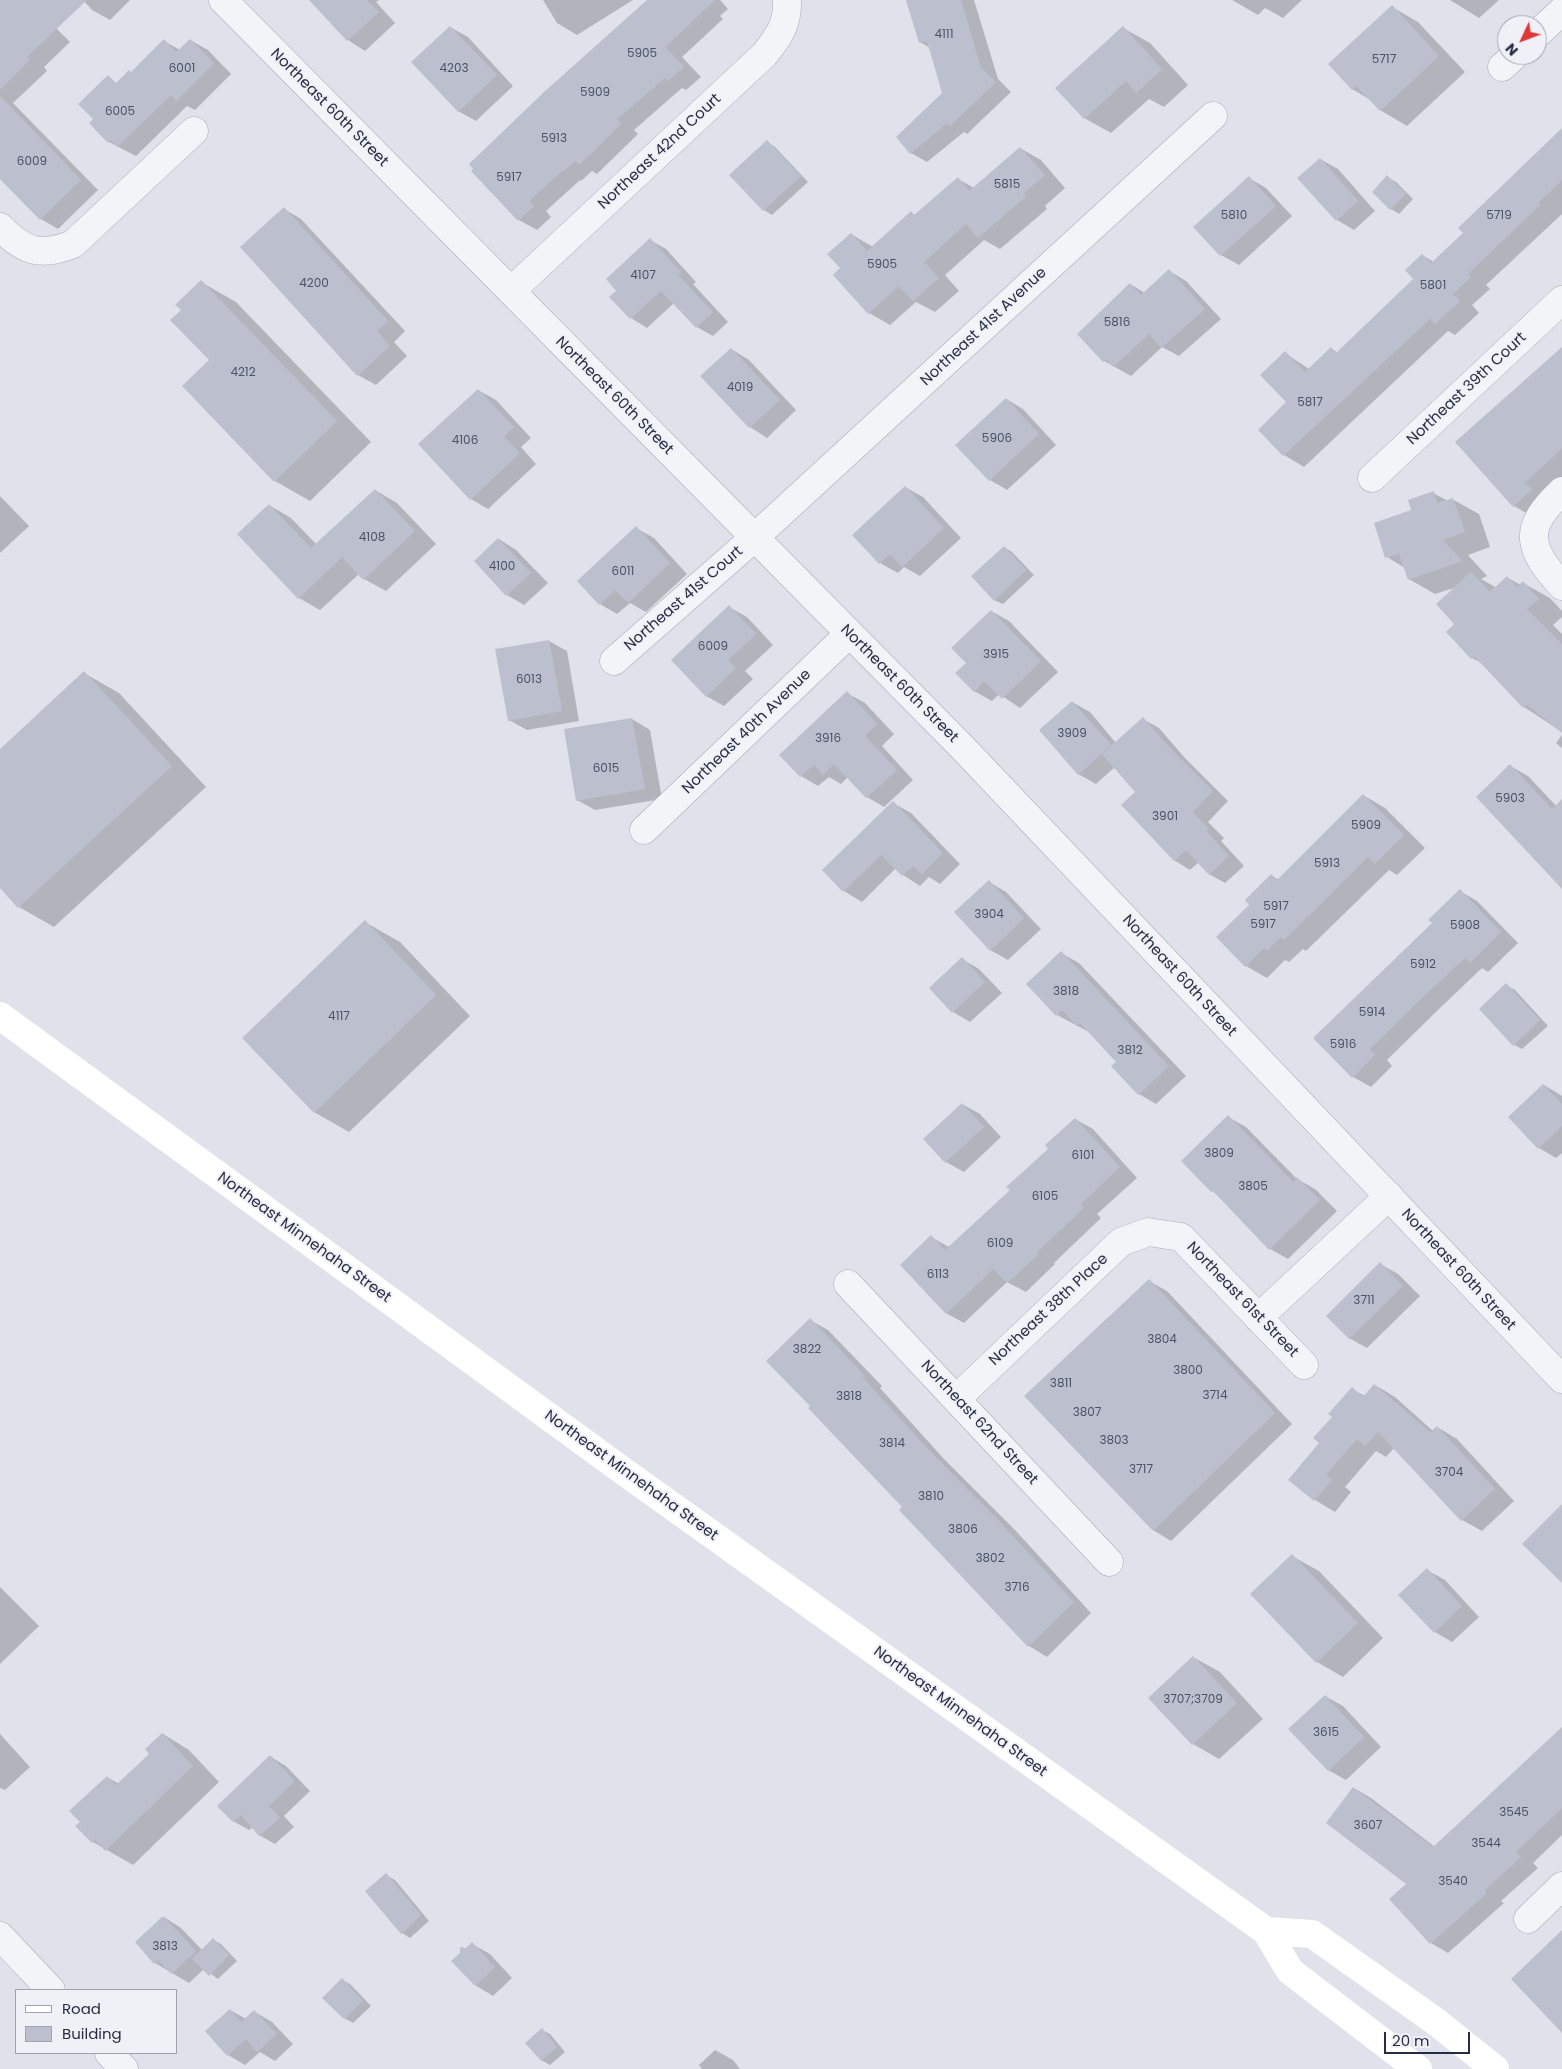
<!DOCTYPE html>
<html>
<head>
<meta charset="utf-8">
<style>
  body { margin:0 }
  #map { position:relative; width:1562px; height:2069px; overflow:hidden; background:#dfe2ea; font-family:Poppins,sans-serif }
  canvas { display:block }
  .legend { position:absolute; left:15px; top:1989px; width:162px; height:65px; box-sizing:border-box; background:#eff1f7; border:1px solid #9fa2af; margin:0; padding:6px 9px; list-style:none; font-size:15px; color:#262c43 }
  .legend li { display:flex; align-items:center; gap:10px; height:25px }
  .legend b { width:25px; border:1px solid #9fa2af }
  .north { position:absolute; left:1497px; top:15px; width:50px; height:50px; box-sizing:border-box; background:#eff1f7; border:1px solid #9fa2af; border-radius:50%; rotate:227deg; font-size:14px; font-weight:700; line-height:20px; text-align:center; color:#262c43 }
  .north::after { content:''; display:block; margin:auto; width:18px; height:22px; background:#dd3837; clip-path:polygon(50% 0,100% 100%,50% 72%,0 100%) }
  .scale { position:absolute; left:1384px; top:2032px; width:86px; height:22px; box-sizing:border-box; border:2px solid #262c43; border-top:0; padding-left:6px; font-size:15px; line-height:18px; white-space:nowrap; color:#262c43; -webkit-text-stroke:4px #eff1f7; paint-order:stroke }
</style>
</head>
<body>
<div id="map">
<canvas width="1562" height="2069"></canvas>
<ul class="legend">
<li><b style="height:6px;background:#fff"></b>Road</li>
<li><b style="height:14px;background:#bcc0ce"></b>Building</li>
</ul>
<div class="north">N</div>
<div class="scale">20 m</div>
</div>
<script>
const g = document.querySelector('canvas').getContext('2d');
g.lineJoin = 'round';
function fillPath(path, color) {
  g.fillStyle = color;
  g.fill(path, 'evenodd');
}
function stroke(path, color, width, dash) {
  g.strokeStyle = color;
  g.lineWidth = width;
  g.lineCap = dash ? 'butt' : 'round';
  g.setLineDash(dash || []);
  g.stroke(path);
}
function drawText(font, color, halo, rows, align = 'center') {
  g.font = font + ' Poppins,sans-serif';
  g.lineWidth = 4;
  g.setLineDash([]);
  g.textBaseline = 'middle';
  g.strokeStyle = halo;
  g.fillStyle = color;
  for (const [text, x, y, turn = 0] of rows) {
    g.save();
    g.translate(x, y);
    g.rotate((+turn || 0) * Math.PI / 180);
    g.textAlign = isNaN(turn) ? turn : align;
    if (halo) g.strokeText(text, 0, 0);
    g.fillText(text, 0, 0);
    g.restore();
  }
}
const shadow = new Path2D(`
  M0,0H28L70,42L44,67L47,71L13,103L98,190L58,229L41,219L0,177Z
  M83,0H130L110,20L92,10Z
  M311,0H379L376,2L395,23L365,51L348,40Z
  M543,0H633L577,35L557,23Z
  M648,0H720L728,9L720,16L723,19L682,57L701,77L686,90L682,88L634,130L638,134L597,174L592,171L581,181L580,180L546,211L551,217L537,230L519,220L473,171Z
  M906,0H974L998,79L1011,92L967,134L964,132L927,162L911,153L944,93L930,48L920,42Z
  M1232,0H1302L1283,18L1265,8L1258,15Z
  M1450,0H1499L1479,18Z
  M1392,7L1418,22L1465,72L1407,126L1380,110L1369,99L1352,89Z
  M450,27L468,37L513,86L476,121L458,111Z
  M1123,28L1150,43L1188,85L1164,107L1149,99L1111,133L1084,118Z
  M190,40L208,50L231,74L195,110L187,106L136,156L109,142L90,123L95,119L112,87L132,73L164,41L180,50Z
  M1562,130V214L1486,285L1490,289L1472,305L1479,313L1455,335L1448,331L1304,467L1284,455L1259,430L1288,402L1285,353L1309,369L1331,348L1338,353L1415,279L1422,255L1434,262L1465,233Z
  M767,142L775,147L808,182L772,215L764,210L731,175Z
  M1020,148L1041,160L1065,188L1045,206L1047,209L1000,249L984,240L945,275L959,291L935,312L916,302L890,325L869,313L842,268L851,234L873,247L911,213L916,216L958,179L974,188Z
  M1320,159L1338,169L1375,211L1354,230L1337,220Z
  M1387,177L1396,182L1413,199L1399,214L1391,209Z
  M1249,178L1266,188L1292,216L1239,265L1221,255L1195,227Z
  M284,209L301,219L405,331L394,342L407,356L376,385L358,375Z
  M650,240L666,249L696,282L693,284L728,322L713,336L697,327L674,303L647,328L631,318L611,297L618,291Z
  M1169,271L1186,281L1221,319L1179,356L1162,347L1131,376L1104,361L1130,284L1145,293Z
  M201,282L236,302L371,442L310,501L275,481L183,310Z
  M1562,348V489L1540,521L1514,506Z
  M731,349L749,360L796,410L767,438L750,427Z
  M478,390L496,400L531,438L521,447L536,464L488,509L471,499Z
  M1006,399L1023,409L1056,445L1007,490L990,480Z
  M905,487L923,497L961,538L920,576L904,567L898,573L880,563Z
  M375,490L397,503L436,544L386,591L364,579L359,574L320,610L299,598L269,505L291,518L317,545Z
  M1433,493L1448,501L1452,499L1479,514L1490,547L1468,555L1487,576L1481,579L1497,588L1508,578L1521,585L1523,583L1550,598L1562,611V617L1553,625L1562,634V732L1524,707L1485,665L1472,658L1456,624L1457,587L1435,594L1409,579L1405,568L1387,557L1413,511Z
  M0,496L29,526L0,553Z
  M636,528L654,538L687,574L646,612L630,603L617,614L600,604Z
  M499,539L516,550L548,583L524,605L507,595Z
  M1004,547L1012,552L1034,575L1003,604L994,600Z
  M729,607L747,617L773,645L745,671L753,679L724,706L706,696Z
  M991,611L1009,621L1058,672L1020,708L999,694L992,701L974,691L967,663Z
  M549,641L567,651L579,721L527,730L509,720Z
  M84,673L119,693L206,787L54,927L19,907L0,887V751Z
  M847,693L865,703L894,734L882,746L913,780L884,807L867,797L848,777L841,784L829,777L818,786L801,776Z
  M1072,702L1090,712L1116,743L1143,719L1159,728L1185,758L1228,801L1208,822L1224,838L1221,841L1244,866L1225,883L1209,874L1199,862L1190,870L1174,860L1137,792L1115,767L1096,784L1078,774Z
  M632,719L650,730L662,799L595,810L577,800Z
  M1562,735V748L1556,743Z
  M1510,766L1528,776L1562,812V883Z
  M1363,795L1385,808L1425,848L1397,875L1389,870L1306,951L1303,949L1289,962L1285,960L1267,978L1246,966L1251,905L1271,875L1279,880Z
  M893,803L911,813L960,864L940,884L929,877L920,886L903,875L896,868L862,902L844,891L824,870Z
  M989,882L1006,892L1041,929L1008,960L990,950Z
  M1460,891L1477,901L1518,943L1488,972L1482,968L1439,1009L1387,1060L1392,1066L1371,1087L1353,1077L1433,923Z
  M365,922L400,942L470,1016L349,1132L314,1112Z
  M1061,953L1079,963L1186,1076L1156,1104L1139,1094L1118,1062L1089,1032L1057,1015L1028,984Z
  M962,959L979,969L1002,993L970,1022L953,1012Z
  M1506,985L1515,990L1548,1026L1522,1049L1514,1045Z
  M1544,1085L1562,1096V1153L1556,1158L1539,1148Z
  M962,1104L980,1114L1001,1137L964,1172L946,1162Z
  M1228,1117L1246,1127L1297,1179L1315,1189L1337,1211L1288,1259L1270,1249L1219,1195L1212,1191Z
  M1075,1119L1093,1129L1137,1178L1097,1214L1101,1218L1054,1263L1055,1264L1026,1292L1007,1282L964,1323L946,1313L931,1237L949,1247L1011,1191Z
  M1380,1264L1398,1274L1420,1296L1367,1348L1349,1338Z
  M1149,1281L1167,1291L1292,1424L1171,1541L1153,1530Z
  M810,1320L828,1330L882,1386L880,1388L944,1459L1016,1531L1091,1613L1047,1657L1029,1646L900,1510L904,1507L811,1406Z
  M1375,1385L1395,1397L1433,1431L1437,1427L1457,1439L1514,1501L1482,1531L1462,1520L1394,1448L1386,1457L1376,1451L1345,1487L1351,1492L1335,1512L1315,1500L1290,1480L1321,1443L1333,1417L1352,1389L1365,1396Z
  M1292,1556L1319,1571L1383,1638L1343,1677L1317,1662Z
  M1427,1570L1445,1580L1479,1617L1452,1642L1435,1632Z
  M0,1587L39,1626L0,1664Z
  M1193,1657L1220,1672L1263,1719L1219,1759L1193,1744Z
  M1325,1696L1343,1706L1381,1747L1346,1780L1328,1770Z
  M1562,1728V1835L1533,1863L1538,1868L1501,1901L1504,1903L1448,1953L1431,1943L1408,1884L1354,1788L1371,1798L1435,1847Z
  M0,1734L30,1767L5,1790L0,1788Z
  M163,1734L189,1750L219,1782L133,1865L93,1842L77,1826L81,1823L107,1777L119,1784L151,1754Z
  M271,1757L286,1766L310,1791L284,1816L294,1827L275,1844L259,1835L253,1827L249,1830L233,1821Z
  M386,1875L395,1880L429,1921L410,1938L402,1933L367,1891Z
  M164,1917L181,1928L202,1950L213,1940L221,1944L237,1961L218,1979L204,1969L189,1983L155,1963Z
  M472,1944L490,1954L512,1978L493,1996L475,1985L466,1949Z
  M343,1980L351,1985L371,2006L353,2023L344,2018Z
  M230,2010L246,2019L255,2012L272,2022L293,2044L275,2061L260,2052L245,2065L228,2055Z
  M542,2030L550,2034L565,2052L550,2065L541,2060Z
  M715,2050L733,2060L740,2069H702L699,2065Z`);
const building = new Path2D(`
  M0,0H87L27,57L30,60L0,90Z
  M309,0H367L379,12L347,41Z
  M647,0H715L665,47L684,67L668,81L665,78L617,119L621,124L579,165L575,161L563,172L562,171L529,201L534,206L518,221L471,171L473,169L469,164L544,92Z
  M906,0H961L981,68L996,82L950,126L947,123L910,154L896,137L942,93L927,41L919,43Z
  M1392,5L1439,56L1380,111L1356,86L1352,90L1328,64Z
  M450,26L497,75L458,112L411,62Z
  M1123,26L1162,69L1136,93L1126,81L1084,119L1055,88Z
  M164,39L176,52L190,39L214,63L176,101L171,95L117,147L111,140L108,143L89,123L93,119L78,104L108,75L116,83L129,70L131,72Z
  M0,96L81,180L40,220L0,179Z
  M1562,128V180L1538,203L1540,205L1468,274L1471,277L1453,294L1460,301L1435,324L1430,319L1283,456L1258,430L1286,402L1260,375L1285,351L1305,372L1331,347L1336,353L1413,279L1405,270L1422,254L1431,263L1463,233L1458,228Z
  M767,140L801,176L763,211L729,175Z
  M1020,147L1045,175L1024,193L1026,196L978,238L966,224L924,262L939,278L913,301L899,286L868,314L833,275L840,268L827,254L851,233L867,251L911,211L914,215L958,177L969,191Z
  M1320,158L1358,201L1336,221L1297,178Z
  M1387,175L1406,194L1390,210L1372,192Z
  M1249,176L1276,206L1220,256L1193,227Z
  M284,207L388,321L377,331L390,346L357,376L240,247Z
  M650,238L681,272L678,275L713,312L696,328L661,291L630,319L609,297L616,291L606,279Z
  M1169,269L1205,309L1161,348L1149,334L1113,367L1106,359L1103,362L1077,334L1130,283L1141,295Z
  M201,280L337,421L274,482L182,386L209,360L170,320L181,310L175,305Z
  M1562,347V448L1525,483L1532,489L1513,507L1455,442Z
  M731,348L780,400L749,428L700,376Z
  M478,389L514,427L504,437L520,453L470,500L418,444Z
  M1006,398L1039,434L989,481L955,445Z
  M905,486L944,528L902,567L890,554L879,564L852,535Z
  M375,489L415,531L363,580L342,557L298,599L237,534L269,504L311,548Z
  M1434,491L1437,503L1453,498L1465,532L1443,540L1462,561L1408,580L1399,554L1385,558L1374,523L1411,510L1408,500Z
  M636,526L670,563L628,603L615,590L599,605L577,581Z
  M498,538L531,573L506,596L474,561Z
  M1004,546L1026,570L994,601L971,576Z
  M1471,572L1490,592L1507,576L1517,587L1523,581L1539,599L1527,609L1562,644V733L1527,705L1523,708L1474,656L1471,659L1446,632L1454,624L1436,604Z
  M729,605L756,634L728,660L736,668L706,697L671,660Z
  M991,610L1041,661L1002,699L984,681L974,692L955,673L966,663L951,648Z
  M549,640L562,711L508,721L495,649Z
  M84,671L172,766L18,908L0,888V749Z
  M847,691L877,724L865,736L897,770L866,798L834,764L823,775L814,765L800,777L779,755Z
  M1072,701L1111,745L1078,775L1039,730Z
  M1143,717L1169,747L1213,791L1193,812L1209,829L1206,831L1229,856L1209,875L1186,850L1174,861L1121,805L1135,792L1102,754Z
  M632,718L645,789L576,801L564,729Z
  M1510,764L1552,809L1562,799V889L1476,797Z
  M1363,794L1404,835L1375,864L1368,857L1284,940L1281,937L1267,951L1264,948L1245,967L1216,937L1249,905L1245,900L1271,874L1277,880Z
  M893,801L943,853L922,874L913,866L902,876L881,855L843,892L822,870Z
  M989,880L1024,918L990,951L954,912Z
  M1460,889L1501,932L1470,963L1465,958L1421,999L1370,1049L1375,1055L1352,1078L1313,1038L1432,923L1428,920Z
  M365,920L436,995L314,1113L242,1038Z
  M1061,951L1169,1066L1138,1095L1111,1066L1116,1062L1080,1023L1077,1026L1062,1010L1056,1016L1026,984Z
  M962,957L985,982L952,1013L929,988Z
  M1506,983L1540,1020L1513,1046L1479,1009Z
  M1543,1084L1562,1104V1126L1538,1149L1508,1117Z
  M962,1103L984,1127L945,1163L923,1139Z
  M1228,1115L1293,1182L1297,1177L1320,1200L1269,1250L1213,1191L1211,1192L1181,1161Z
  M1075,1118L1120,1167L1081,1204L1084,1208L1037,1252L1039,1254L1007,1283L993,1269L946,1314L900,1265L931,1235L945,1250L1010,1190L1006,1187L1048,1149L1045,1145Z
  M1380,1262L1403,1286L1349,1339L1326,1316Z
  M1149,1279L1275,1413L1153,1531L1024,1396Z
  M810,1318L865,1376L863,1378L926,1447L998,1520L1074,1602L1028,1647L899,1510L902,1507L808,1408L810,1406L766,1361Z
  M1374,1384L1430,1432L1437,1426L1495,1489L1461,1521L1378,1432L1365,1446L1357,1439L1326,1475L1332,1480L1314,1501L1288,1480L1319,1443L1313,1438L1332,1417L1328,1414L1352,1387L1363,1397Z
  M1562,1504V1583L1522,1544Z
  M1292,1554L1358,1623L1316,1663L1250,1594Z
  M1427,1568L1462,1606L1434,1633L1398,1595Z
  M1193,1656L1237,1703L1192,1745L1148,1698Z
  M1325,1695L1364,1737L1328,1771L1288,1729Z
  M1562,1727V1808L1516,1852L1521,1857L1485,1890L1487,1893L1430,1944L1389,1899L1406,1884L1326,1823L1353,1787L1433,1847Z
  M162,1733L193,1766L105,1851L95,1840L92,1843L75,1826L80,1822L69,1811L107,1776L116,1785L149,1754L145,1749Z
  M270,1755L295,1781L269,1806L280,1818L259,1836L241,1815L233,1822L217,1806Z
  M386,1873L421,1915L401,1934L365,1891Z
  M163,1916L196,1951L171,1974L158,1960L154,1964L135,1942Z
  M1562,1930V2033L1511,1979Z
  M213,1938L229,1955L209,1976L192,1959Z
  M472,1942L495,1967L475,1986L451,1961L460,1953V1947L466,1948Z
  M342,1978L363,2001L344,2019L322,1998Z
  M230,2009L241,2022L254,2010L277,2034L257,2052L246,2039L227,2056L205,2031Z
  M542,2028L557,2047L541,2061L525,2043Z`);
const minor = new Path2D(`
  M1537,34L1562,11
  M1502,67L1515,55
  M0,227C24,252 41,257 73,244L194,131
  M511,291L765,54C779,36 788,24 787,0
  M1372,478L1562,300
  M1562,491C1522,528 1527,548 1562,586
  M614,661L754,538L1213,116
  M644,830L849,634
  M848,1284L1109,1562
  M1258,1318L1389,1196
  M956,1399L1121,1242L1148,1232L1181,1237L1304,1365
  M1528,1919L1562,1886
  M0,1936L51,1990
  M109,2053L124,2069`);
const tertiary = new Path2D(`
  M223,0L961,746L1562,1379`);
const secondary = new Path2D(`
  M0,1016L619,1468L1266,1931L1290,1971L1418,2069
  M1266,1931L1312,1934L1435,2021L1495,2069`);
const numberNames = [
  ["4111",944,35],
  ["5905",642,54],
  ["5717",1384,60],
  ["6001",182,69],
  ["4203",454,69],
  ["5909",595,93],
  ["6005",120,112],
  ["5913",554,139],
  ["6009",32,162],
  ["5917",509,178],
  ["5815",1007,185],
  ["5810",1234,216],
  ["5719",1499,216],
  ["5905",882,265],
  ["4107",643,276],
  ["4200",314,284],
  ["5801",1433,286],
  ["5816",1117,323],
  ["4212",243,373],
  ["4019",740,388],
  ["5817",1310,403],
  ["5906",997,439],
  ["4106",465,441],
  ["4108",372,538],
  ["4100",502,567],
  ["6011",623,572],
  ["6009",713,647],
  ["3915",996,655],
  ["6013",529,680],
  ["3909",1072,734],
  ["3916",828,739],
  ["6015",606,769],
  ["5903",1510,799],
  ["3901",1165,817],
  ["5909",1366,826],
  ["5913",1327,864],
  ["5917",1276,907],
  ["3904",989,915],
  ["5917",1263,925],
  ["5908",1465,926],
  ["5912",1423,965],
  ["3818",1066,992],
  ["5914",1372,1013],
  ["4117",339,1017],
  ["5916",1343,1045],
  ["3812",1130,1051],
  ["3809",1219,1154],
  ["6101",1083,1156],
  ["3805",1253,1187],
  ["6105",1045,1197],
  ["6109",1000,1244],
  ["6113",938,1275],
  ["3711",1364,1301],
  ["3804",1162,1340],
  ["3822",807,1350],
  ["3800",1188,1371],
  ["3811",1061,1384],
  ["3714",1215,1396],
  ["3818",849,1397],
  ["3807",1087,1413],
  ["3803",1114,1441],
  ["3814",892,1444],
  ["3717",1141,1470],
  ["3704",1449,1473],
  ["3810",931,1497],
  ["3806",963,1530],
  ["3802",990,1559],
  ["3716",1017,1588],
  ["3707;3709",1193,1700],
  ["3615",1326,1733],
  ["3545",1514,1813],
  ["3607",1368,1826],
  ["3544",1486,1844],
  ["3540",1453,1882],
  ["3813",165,1947]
];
const streetNames = [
  ["Northeast 60th Street",329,108,45],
  ["Northeast 42nd Court",660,152,-43],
  ["Northeast 41st Avenue",984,327,-43],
  ["Northeast 39th Court",1467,389,-43],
  ["Northeast 60th Street",614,396,45],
  ["Northeast 41st Court",684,599,-41],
  ["Northeast 60th Street",899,684,45],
  ["Northeast 40th Avenue",747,732,-44],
  ["Northeast 60th Street",1179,976,47],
  ["Northeast Minnehaha Street",304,1238,36],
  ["Northeast 60th Street",1458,1270,47],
  ["Northeast 61st Street",1242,1300,46],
  ["Northeast 38th Place",1049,1310,-43],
  ["Northeast 62nd Street",979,1423,47],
  ["Northeast Minnehaha Street",631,1476,36],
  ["Northeast Minnehaha Street",960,1712,36]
];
fillPath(shadow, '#0003');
fillPath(building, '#bcc0ce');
stroke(minor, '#a8abb8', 29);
stroke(tertiary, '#a8abb8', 29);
stroke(minor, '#f3f4f8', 28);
stroke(tertiary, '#f3f4f8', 28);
stroke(secondary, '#fff', 28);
drawText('12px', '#4c5166', null, numberNames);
drawText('15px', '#262c43', '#eff1f7', streetNames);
</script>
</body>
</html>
